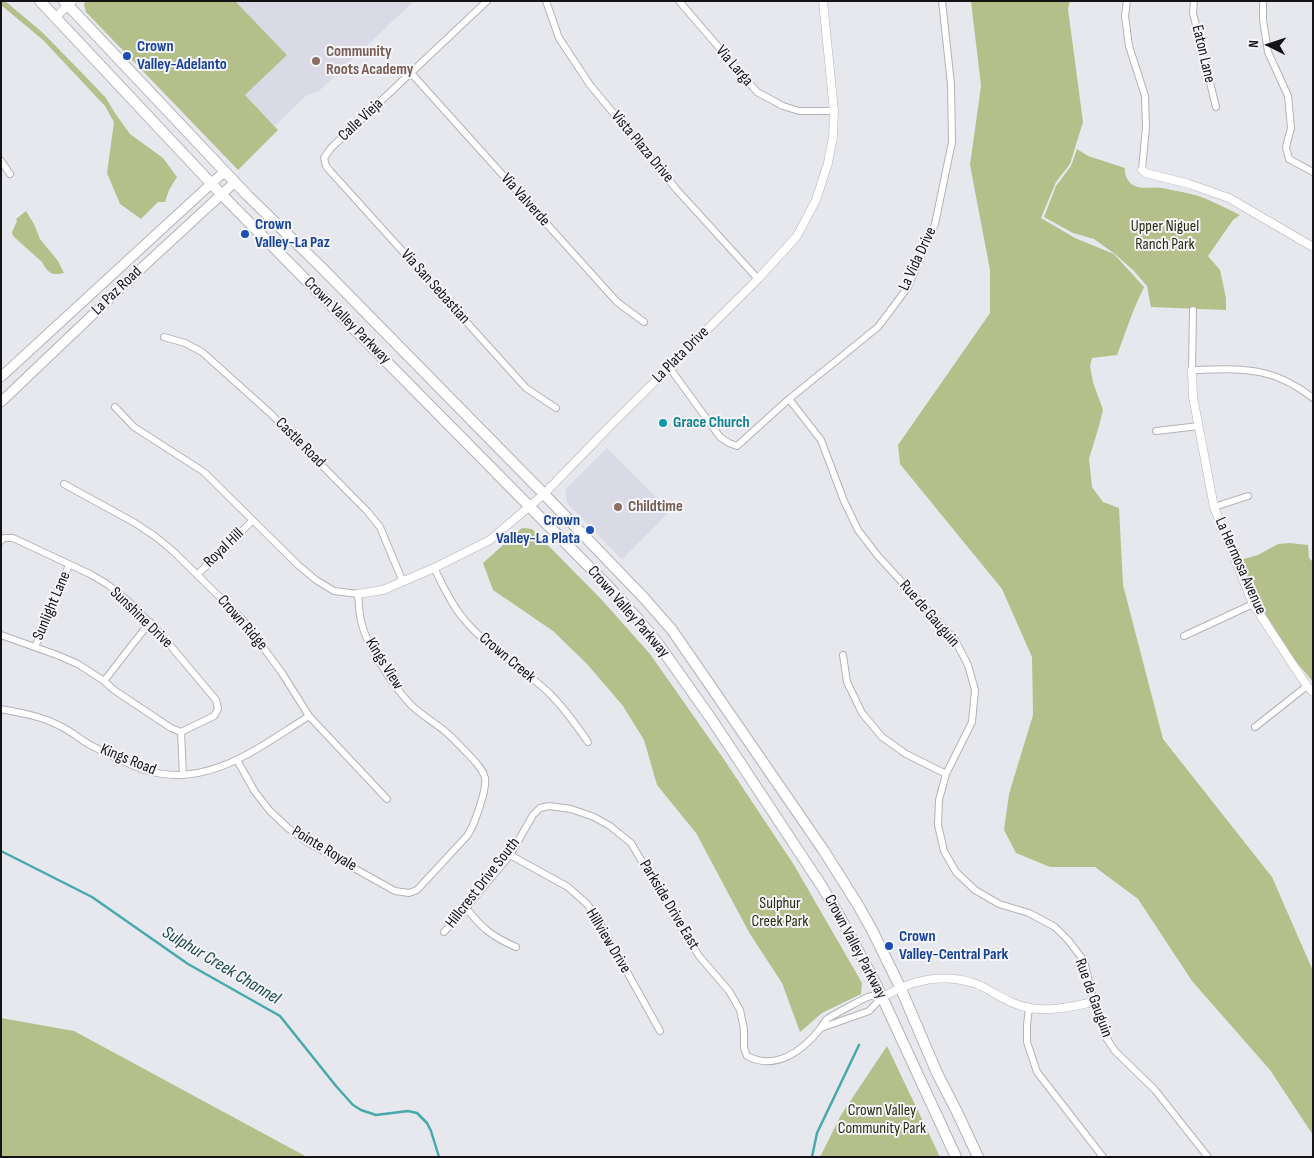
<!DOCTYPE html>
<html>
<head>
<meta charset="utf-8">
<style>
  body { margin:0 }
  #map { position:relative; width:1314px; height:1158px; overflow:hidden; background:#e7e8ed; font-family:"Sofia Sans Condensed",sans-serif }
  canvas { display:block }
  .frame { position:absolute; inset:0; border:2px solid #141416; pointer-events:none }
  .north { position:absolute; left:1244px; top:20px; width:50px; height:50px; -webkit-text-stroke:4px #f5f5fa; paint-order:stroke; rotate:274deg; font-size:14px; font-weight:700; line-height:20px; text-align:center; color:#141416 }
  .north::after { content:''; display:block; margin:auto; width:18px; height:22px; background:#141416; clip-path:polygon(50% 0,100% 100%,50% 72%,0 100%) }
</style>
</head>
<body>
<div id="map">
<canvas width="1314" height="1158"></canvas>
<div class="frame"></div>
<div class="north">N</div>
</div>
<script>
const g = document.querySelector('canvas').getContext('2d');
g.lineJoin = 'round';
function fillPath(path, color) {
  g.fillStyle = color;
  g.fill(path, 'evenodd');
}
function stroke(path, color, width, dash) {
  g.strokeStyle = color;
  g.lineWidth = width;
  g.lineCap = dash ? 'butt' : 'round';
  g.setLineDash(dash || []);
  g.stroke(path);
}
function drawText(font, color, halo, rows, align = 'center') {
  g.font = font + ' "Sofia Sans Condensed",sans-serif';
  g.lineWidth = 4;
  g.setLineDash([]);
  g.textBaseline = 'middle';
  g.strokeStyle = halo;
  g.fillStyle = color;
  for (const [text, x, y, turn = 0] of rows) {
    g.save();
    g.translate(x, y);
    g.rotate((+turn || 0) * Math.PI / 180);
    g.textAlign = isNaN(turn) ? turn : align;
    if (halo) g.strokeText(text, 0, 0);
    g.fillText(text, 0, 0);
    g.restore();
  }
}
const built = new Path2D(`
  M235,1H414L320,90L306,96L275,126L245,95L287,55Z
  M607,448L670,511L622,560L567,503L565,490Z`);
const green = new Path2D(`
  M1,1H5L42,32L82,73L106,98L115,113L130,134L163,158L177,177L169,190L165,202H158L141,219L120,204L107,173L114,122L105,106L43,40L1,5Z
  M85,1H235L287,55L245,95L278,130L238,170L86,12L84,5Z
  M971,1H1070L1068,9L1083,122L1070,164L1056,182L1041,218L1075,238L1114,254L1144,287L1134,309L1117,355L1092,358L1090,366L1093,382L1103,410L1099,426L1089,459L1092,487L1103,502L1119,508L1123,585L1163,739L1272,877L1313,971V1136L1311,1132L1270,1070L1192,981L1138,899L1095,867H1050L1016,853L1004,830L1009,794L1033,715L1032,657L1002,589L900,464L898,445L990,313V270L970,165L981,86Z
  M1077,149L1088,156L1125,168C1124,175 1128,183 1135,186C1144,190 1153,186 1162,188C1176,191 1191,193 1204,198C1216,203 1228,209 1240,215L1233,220L1208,256L1220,270L1226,298V310L1151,307L1147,286L1134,271L1115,254L1094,239L1073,233L1044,217L1056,186L1071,166Z
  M26,211L34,224L40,239L58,261L64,273C52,276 48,273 42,262L13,236L12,232L17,221L16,219Z
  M522,528L532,529L601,599L650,654L723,758L794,865L862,983L861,994L822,1013L800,1032L782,983L750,934L696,833L657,785L644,740L623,706L588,665L553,631L493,590L483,563Z
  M1290,543L1308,545L1309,558L1313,562V682L1294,659L1266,615L1240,560L1258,555L1278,544Z
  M1,1018L74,1031L307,1157H1Z
  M887,1046L940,1157H820L841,1115Z`);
const stream = new Path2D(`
  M1,851L92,897L188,964L280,1016L336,1086L353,1105L361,1110L376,1115L408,1111L417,1113L427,1123L431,1131L439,1157
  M812,1157L817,1133L859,1045`);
const minor = new Path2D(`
  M487,1L331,148L324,158L326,166L331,172L526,388L556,408
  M546,1L559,38L590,85L677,190L758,279
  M679,1L757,92L783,106L799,111H834
  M1127,1L1125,16L1129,46L1145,96L1146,127L1142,170
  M1194,1L1193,13L1216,107
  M1263,1V20L1268,52L1288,96L1291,128L1286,147L1289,159L1313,172
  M411,73L617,302L644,322
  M1,161L10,174
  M1193,310L1192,370C1241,369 1271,365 1313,398
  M164,337L185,343L202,352L270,413L367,511L380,527L403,582
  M669,367L720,437L729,443L737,446L789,399L878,327L908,287L935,224L952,142L951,84L942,1
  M789,399L821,440L844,501L858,530L878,556L955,640L968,665L975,690L972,722L946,774L939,800L938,825L944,851L956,872L975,890L999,904L1029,913L1055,927L1068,940L1084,961L1094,1002L1105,1036L1115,1051L1155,1090L1208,1157
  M115,407L134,427L204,472L298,565L316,580L334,591L358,594C359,603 359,612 361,621C367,647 393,686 412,706C422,715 435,723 446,732C454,739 462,748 470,756C476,763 483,769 485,778C487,790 474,826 467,836L417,890L409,893L395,891L307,842L288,828L270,811L255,792L237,760
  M1156,431L1199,426
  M64,484L135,523L156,537L174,552L243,620L282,673L309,716L387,799
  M1214,507L1248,496
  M1,541L4,538H13L90,574L107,584L128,601L159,632L216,700L218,709L214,716L181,732L183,775
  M434,568C443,585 450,603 463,618C487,648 522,667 550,694C564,708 577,726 588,742
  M197,575L252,521
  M1,635L57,655L78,664L104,681L114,690L171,728L181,732
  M1184,636L1253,604
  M35,647L69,565
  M843,655L847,682L862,713L882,737L906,754L946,774
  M104,681L150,622
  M1,709C22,713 41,716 60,726C71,731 81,740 92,746C108,754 131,766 148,771C210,788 259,747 309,716
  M1255,727L1307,686
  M510,855L568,887L587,904L597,918L660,1031
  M466,908C483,929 491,936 516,947
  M444,932L466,908L510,855L533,815L540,808L549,806L571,809L594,817L610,826L631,843L681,927L699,956L729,991L740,1010L744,1029V1048L747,1056C776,1071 802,1051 820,1029C822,1026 824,1022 826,1020C829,1017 868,996 871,996C874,995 879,997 882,997
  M1029,1008L1027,1025V1042L1037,1072L1103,1157
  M821,1028L869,1011L882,997`);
const tertiary = new Path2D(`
  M55,18L72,1
  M1142,170L1146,173L1189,184L1229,198L1313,247
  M1192,370L1193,397L1214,507L1253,604L1307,686L1313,692
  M358,594L383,590L434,568L490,540L544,494L609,427L758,279L797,236L816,200L828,163L833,137L834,111L823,1
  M882,997C893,992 903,986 914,983C935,976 961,977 981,986C997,994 1011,1005 1030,1008C1051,1012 1073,1006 1094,1002`);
const secondary = new Path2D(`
  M1,377L225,171
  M1,402L146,264L235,182`);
const primary = new Path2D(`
  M40,1L222,195L609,587L638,619L659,645L712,720L821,885L839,915L876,984L956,1157
  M64,1L247,195L320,266L544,494L644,598L672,630L703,675L824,851L858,905L872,930L901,989L937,1073L957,1112L978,1157`);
const markers = [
  [127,56,5,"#1a4fb4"],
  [316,61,5,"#8d6e63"],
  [245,234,5,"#1a4fb4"],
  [663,423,5,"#0f9aa8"],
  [618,507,5,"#8d6e63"],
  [590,530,5,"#1a4fb4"],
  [889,946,5,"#1a4fb4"]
];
const transitNames = [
  ["Crown",137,47],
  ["Valley-Adelanto",137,65],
  ["Crown",255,225],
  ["Valley-La Paz",255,243],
  ["Crown",580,521,"right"],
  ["Valley-La Plata",580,539,"right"],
  ["Crown",899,937],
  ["Valley-Central Park",899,955]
];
const educationNames = [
  ["Community",326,52],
  ["Roots Academy",326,70],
  ["Childtime",628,507]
];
const streetNames = [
  ["Eaton Lane",1203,54,77],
  ["Via Larga",734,66,49],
  ["Calle Vieja",361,120,-43],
  ["Vista Plaza Drive",642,147,50],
  ["Via Valverde",525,200,48],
  ["La Vida Drive",918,259,-65],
  ["Via San Sebastian",435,287,48],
  ["La Paz Road",117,291,-44],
  ["Crown Valley Parkway",347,321,45],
  ["La Plata Drive",681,355,-45],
  ["Castle Road",300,443,45],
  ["Royal Hill",224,548,-44],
  ["La Hermosa Avenue",1240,566,66],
  ["Sunlight Lane",52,606,-67],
  ["Crown Valley Parkway",628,612,49],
  ["Rue de Gauguin",929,614,49],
  ["Sunshine Drive",141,618,44],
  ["Crown Ridge",242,623,49],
  ["Crown Creek",507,658,40],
  ["Kings View",384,664,58],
  ["Kings Road",128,760,22],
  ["Pointe Royale",324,849,31],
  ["Hillcrest Drive South",483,883,-52],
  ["Parkside Drive East",669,905,59],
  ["Hillview Drive",608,941,59],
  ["Crown Valley Parkway",855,947,62],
  ["Rue de Gauguin",1093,998,70]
];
const parkNames = [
  ["Upper Niguel",1165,227],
  ["Ranch Park",1165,245],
  ["Sulphur",780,904],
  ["Creek Park",780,922],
  ["Crown Valley",882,1111],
  ["Community Park",882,1129]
];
const cultureNames = [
  ["Grace Church",673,423]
];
const waterNames = [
  ["Sulphur Creek Channel",221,966,31]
];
fillPath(built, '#d9dae6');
fillPath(green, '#b5bf8a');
stroke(stream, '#46a9ac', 2.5);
stroke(minor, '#b2b3b7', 8);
stroke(tertiary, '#b2b3b7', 9);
stroke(secondary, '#b2b3b7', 11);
stroke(primary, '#b2b3b7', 12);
stroke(minor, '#fff', 6);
stroke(tertiary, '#fff', 8);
stroke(secondary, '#fff', 9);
stroke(primary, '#fff', 10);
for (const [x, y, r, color] of markers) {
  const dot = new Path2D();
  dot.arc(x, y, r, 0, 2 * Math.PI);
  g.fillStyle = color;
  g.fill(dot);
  stroke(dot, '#f5f5fa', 2);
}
drawText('bold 16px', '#164399', '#f5f5fa', transitNames, 'left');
drawText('bold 16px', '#785e54', '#f5f5fa', educationNames, 'left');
drawText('16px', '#141416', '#f5f5fa', streetNames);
drawText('16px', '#292d0f', '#f5f5fa', parkNames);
drawText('bold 16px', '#0d838f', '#f5f5fa', cultureNames, 'left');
drawText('italic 18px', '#1f4b4c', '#f5f5fa', waterNames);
</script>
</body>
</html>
